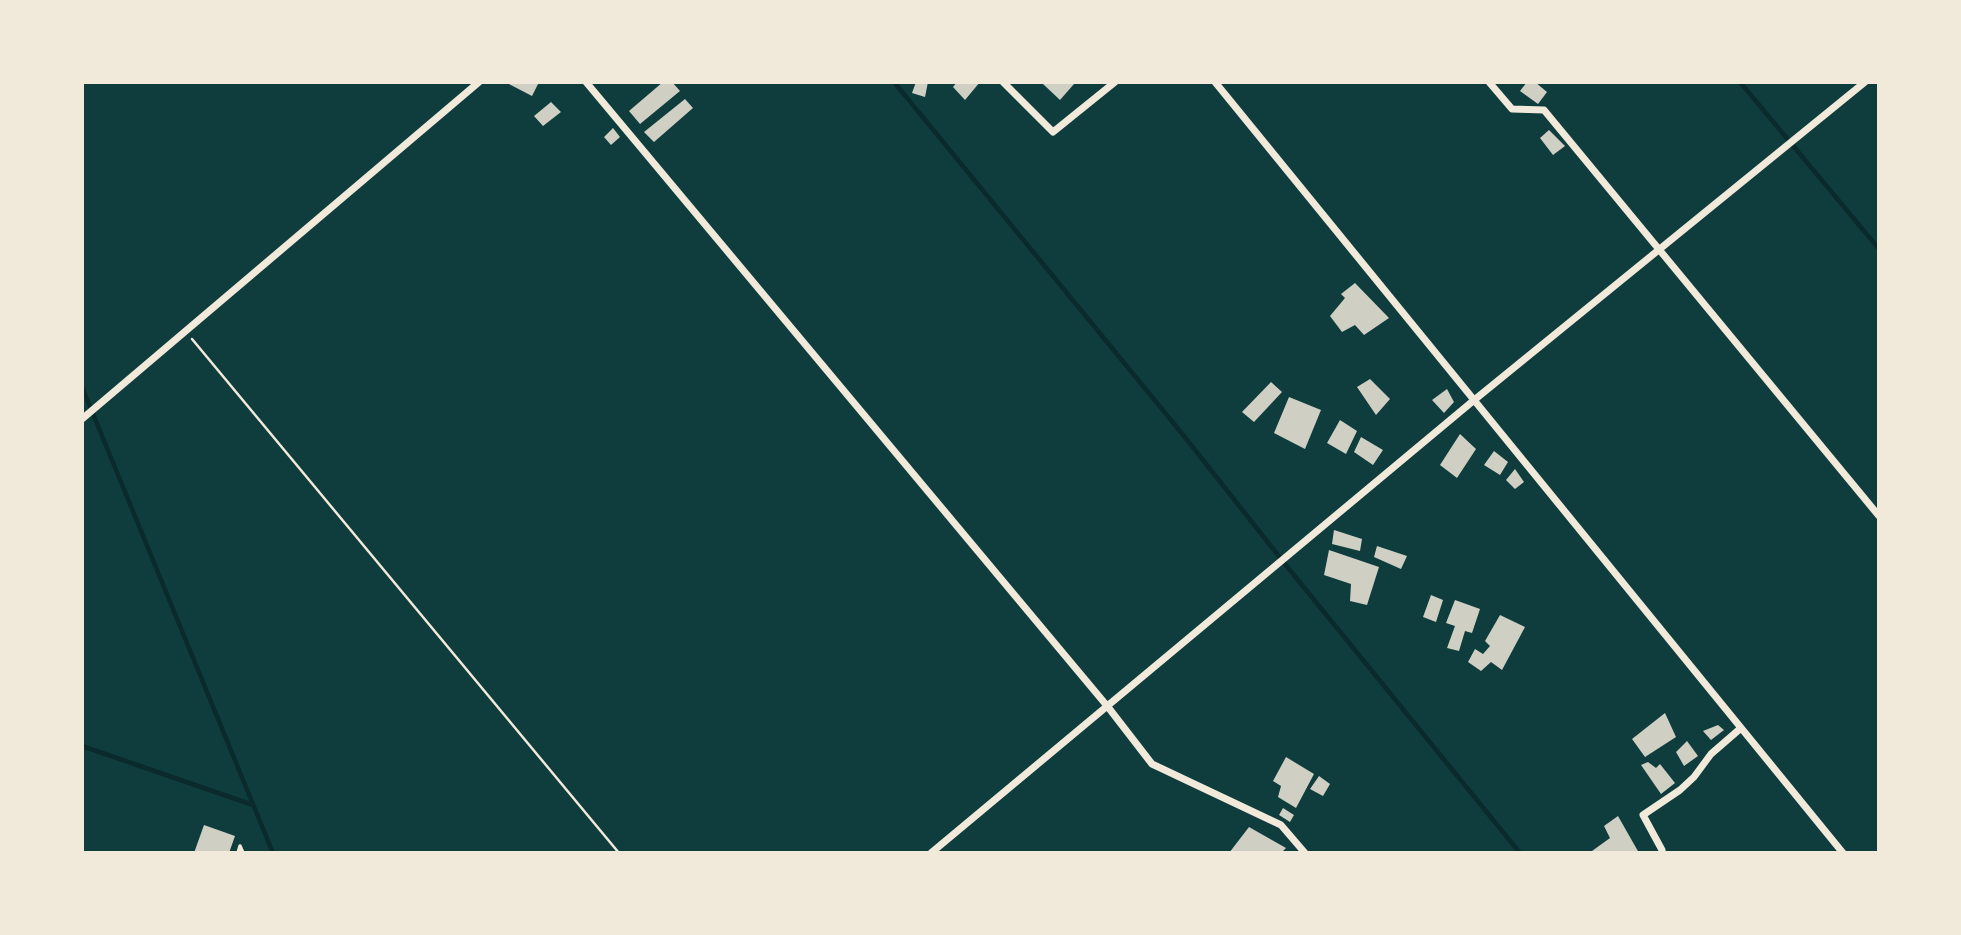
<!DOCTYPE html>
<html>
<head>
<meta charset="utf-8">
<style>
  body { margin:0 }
  #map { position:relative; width:1961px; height:935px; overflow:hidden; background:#0f3d3e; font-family:Cabin,sans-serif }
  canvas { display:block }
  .frame { position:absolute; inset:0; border:84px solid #f1e9da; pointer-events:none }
</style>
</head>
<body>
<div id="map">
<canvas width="1961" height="935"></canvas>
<div class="frame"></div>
</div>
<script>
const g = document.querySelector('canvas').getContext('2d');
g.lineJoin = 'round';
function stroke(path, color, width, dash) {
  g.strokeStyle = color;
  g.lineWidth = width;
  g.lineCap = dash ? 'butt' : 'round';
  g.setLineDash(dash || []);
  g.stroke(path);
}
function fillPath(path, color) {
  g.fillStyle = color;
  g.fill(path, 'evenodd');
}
const stream = new Path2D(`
  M894,82L1184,436L1289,569L1520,853
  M1740,82L1879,249
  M82,387L273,853
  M82,746L253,805`);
const building = new Path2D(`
  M505,82H539L532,96Z
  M663,82H672L680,91L640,124L629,111Z
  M916,82H928L925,97L912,93Z
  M957,82H980L965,100L953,87Z
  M1045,82H1072L1074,84L1060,100L1043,84Z
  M1527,82H1535L1547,92L1538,104L1520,91Z
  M685,99L693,108L654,142L644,132Z
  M551,102L561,112L543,126L534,116Z
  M613,128L620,137L611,145L604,137Z
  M1549,130L1565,146L1553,155L1540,138Z
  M1355,283L1389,318L1364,335L1355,325L1342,332L1330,316L1345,298L1341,294Z
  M1370,379L1390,399L1376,415L1357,387Z
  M1271,382L1282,392L1254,422L1242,412Z
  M1447,389L1454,402L1444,413L1432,400Z
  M1289,397L1321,410L1305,449L1274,433Z
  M1340,420L1357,431L1346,454L1327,443Z
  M1460,434L1476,449L1457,478L1440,465Z
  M1361,437L1383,450L1373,465L1354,452Z
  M1494,451L1508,462L1500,475L1484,465Z
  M1515,469L1524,482L1515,489L1506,480Z
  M1334,530L1362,539L1360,551L1332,544Z
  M1377,546L1407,556L1401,569L1374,557Z
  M1329,550L1379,567L1367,605L1350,601L1351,584L1324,575Z
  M1431,595L1443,600L1436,622L1423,617Z
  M1455,600L1480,609L1472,633L1465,631L1459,651L1447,648L1455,626L1446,623Z
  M1500,615L1525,627L1502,670L1491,662L1481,671L1468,662L1475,649L1483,654L1490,646L1485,641Z
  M1665,713L1676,737L1645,757L1632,739Z
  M1718,725L1724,730L1711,740L1703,731Z
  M1687,741L1698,756L1684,766L1676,752Z
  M1286,757L1314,774L1296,808L1278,797L1281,786L1273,781Z
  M1648,762L1656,768L1660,764L1675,783L1661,794L1641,765Z
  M1319,776L1330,784L1323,796L1310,789Z
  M1283,808L1294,815L1290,822L1279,815Z
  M1618,816L1639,853H1593L1592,851L1610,838L1604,826Z
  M204,825L235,836L229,853H194Z
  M1249,827L1286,848L1281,853H1229Z`);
const path = new Path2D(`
  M192,339L619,853`);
const service = new Path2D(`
  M238,853L240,846L243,853`);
const minor = new Path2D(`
  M586,82L1108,707L1152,764L1281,825L1305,853
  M1003,82L1053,132L1115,82
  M1215,82L1843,853
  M1489,82L1512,109L1544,110L1879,516
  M82,419L479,82
  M1662,850L1643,815L1680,790L1694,777L1711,754L1741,728
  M931,853L1473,401L1865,82`);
stroke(stream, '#0a2a2b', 4.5);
fillPath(building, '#cfcfc3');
stroke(path, '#f1e9da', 2.5);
stroke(service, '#f1e9da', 3.5);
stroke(minor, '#f1e9da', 7);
</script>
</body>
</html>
